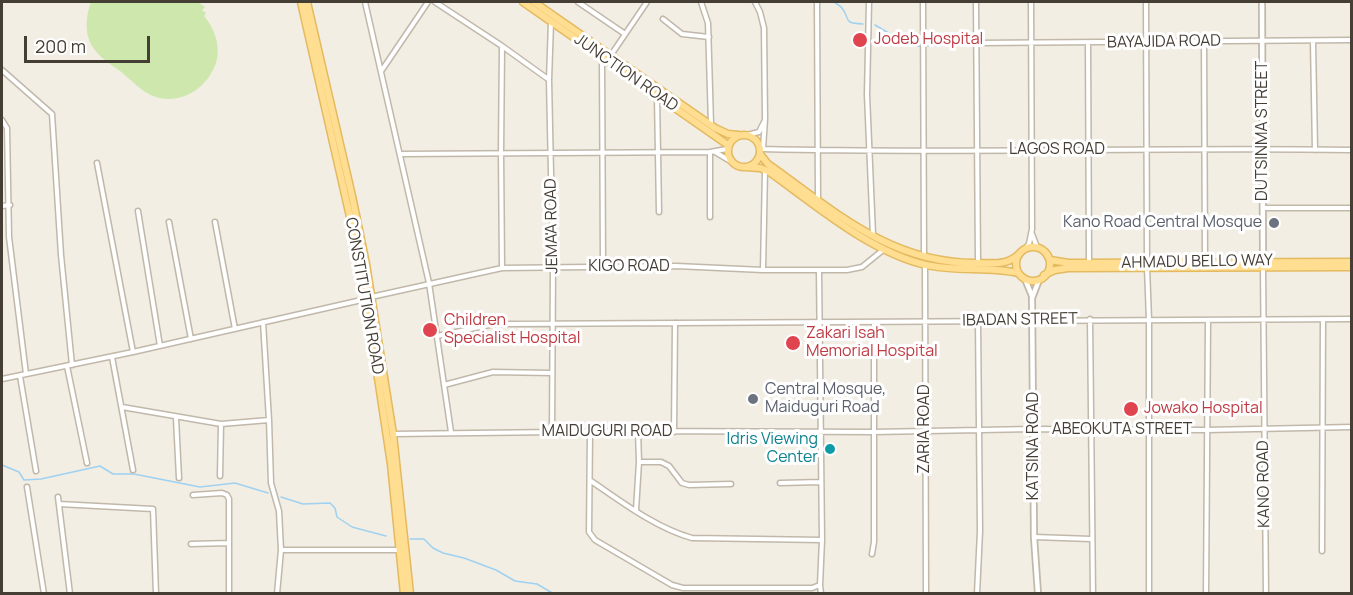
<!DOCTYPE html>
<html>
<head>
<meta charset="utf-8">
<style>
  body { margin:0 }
  #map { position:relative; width:1353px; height:595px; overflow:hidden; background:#f2eee4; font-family:Manrope,sans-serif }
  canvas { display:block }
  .frame { position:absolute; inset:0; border:3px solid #453e34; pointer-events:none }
  .scale { position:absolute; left:24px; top:36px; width:126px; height:27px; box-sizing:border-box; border:3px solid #453e34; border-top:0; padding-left:8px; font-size:18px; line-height:21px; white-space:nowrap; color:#453e34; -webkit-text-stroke:4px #fff; paint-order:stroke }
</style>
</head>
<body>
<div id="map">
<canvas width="1353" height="595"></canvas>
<div class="frame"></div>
<div class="scale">200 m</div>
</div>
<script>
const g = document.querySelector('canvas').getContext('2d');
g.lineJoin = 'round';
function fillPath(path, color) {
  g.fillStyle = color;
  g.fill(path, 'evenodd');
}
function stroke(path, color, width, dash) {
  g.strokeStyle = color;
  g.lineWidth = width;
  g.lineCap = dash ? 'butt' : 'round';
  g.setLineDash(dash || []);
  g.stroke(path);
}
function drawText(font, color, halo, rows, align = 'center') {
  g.font = font + ' Manrope,sans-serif';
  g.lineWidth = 6;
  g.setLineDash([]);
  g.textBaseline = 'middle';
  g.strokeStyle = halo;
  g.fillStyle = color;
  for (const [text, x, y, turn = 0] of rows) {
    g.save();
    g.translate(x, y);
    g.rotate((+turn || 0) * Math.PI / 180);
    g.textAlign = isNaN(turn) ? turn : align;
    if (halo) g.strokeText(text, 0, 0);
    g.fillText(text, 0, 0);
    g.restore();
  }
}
const green = new Path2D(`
  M91,2H198L205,7L202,10L206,13L204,16C215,29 221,47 216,63C207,89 180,106 153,96C142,92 130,79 120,71C110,64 99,57 92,46C84,33 86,15 91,2Z`);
const stream = new Path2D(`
  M834,2C836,4 840,5 842,8C851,20 842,23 863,24
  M875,25L892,35L897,42L913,46H940
  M2,465L19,472L24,480L41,479L100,466L113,474H134L200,487L235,483L268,493
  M281,497L303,504L330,503L335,508L337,517L352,527L386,536
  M410,539H424L433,548L443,553L464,558L496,570L515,581L537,584L554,594`);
const minor = new Path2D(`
  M365,2L429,283L451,432
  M435,2L502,46L548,79
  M578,2L625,34
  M701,2L708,23L711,124
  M755,2L760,12L764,28L765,119L763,149
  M817,2L818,200
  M869,2L867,95L873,235
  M923,2L924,257
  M976,2L978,263
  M1146,2L1147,263
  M663,19L682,34L709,37
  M551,22L549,80L553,267L552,432
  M1204,41L1205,262
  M1313,41L1315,150
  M977,43L1352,40
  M1088,43L1089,263
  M502,46L501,153L502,268
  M611,55L647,2
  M602,57L603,266
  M2,70L52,114L61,255L72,365
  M382,70L428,2
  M657,96L659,212
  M2,120L7,128L9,237L26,374
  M747,135L759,132L764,122
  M763,149C959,154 1156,147 1352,150
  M715,152L732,162
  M400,154L710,152L727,149
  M97,163L133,352
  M2,206L10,205
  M1264,208H1352
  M138,211L160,346
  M710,217V152
  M169,222L191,339
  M215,222L235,329
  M1032,234L1037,247L1042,250
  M1024,250L1029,244L1032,229L1031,2
  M925,264L926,594
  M1147,267L1149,320V594
  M1263,267L1266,594
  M763,270L765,170
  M371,297L502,268L676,266L763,270H847L862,267L883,250
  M1090,319L1093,594
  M263,322L269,420L271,483L279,511L281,550L277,594
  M437,336L494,324H508L1352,319
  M112,357L133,470
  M67,366L87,463
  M20,376L36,471
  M2,379L133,352L366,299
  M444,385L493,372L552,373
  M122,407L221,424L269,420
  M176,418L179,478
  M674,432L675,323
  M590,433L589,532L595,540L672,585L683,588H812L820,585L822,540L819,271
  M393,434L638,431L874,432L1034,429L1206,430L1352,427
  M639,462H661L669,466L682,483L689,485L731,484
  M220,476L221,424
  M591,481C622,502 656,528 692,538L822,540
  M780,483L821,482
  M27,487L44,594
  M193,495L222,493L227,495L229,499V594
  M58,497L70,594
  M59,504L153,509L156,594
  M636,510L639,462L638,431
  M1034,537L1091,539
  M191,544L229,543
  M281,550H399
  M1322,551L1323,319
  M872,554L874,542V322
  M820,585L821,594
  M977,594L980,531L978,322
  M1206,594L1208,321`);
const tertiary = new Path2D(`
  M1262,2L1263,261
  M1025,279L1032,296
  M1038,594L1034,537L1032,298L1039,280`);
const primary = new Path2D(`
  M301,2L361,265L391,464L404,594
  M307,2L352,196L366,264L393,434L410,594
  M523,2L728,145
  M534,2L715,128L728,134L739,135
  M728 151a16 16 0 1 1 32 0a16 16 0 1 1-32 0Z
  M760,154L768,164C834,211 891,264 977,263C993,263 1008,266 1020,253
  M745,167L760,168L768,171C816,205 868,251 926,265C957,272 988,266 1018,273
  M1016 264a17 17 0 1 1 34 0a17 17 0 1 1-34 0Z
  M1047,255L1050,260L1069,263L1352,262
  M1044,275L1055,270L1068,268L1352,267`);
const markers = [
  [860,40,8,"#e0444e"],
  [1274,223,6,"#6b7280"],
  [430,330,8,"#e0444e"],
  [793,343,8,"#e0444e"],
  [753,399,6,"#6b7280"],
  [1131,409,8,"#e0444e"],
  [830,449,6,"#0f9aa8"]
];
const healthNames = [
  ["Jodeb Hospital",874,40],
  ["Children",444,321],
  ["Specialist Hospital",444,339],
  ["Zakari Isah",806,334],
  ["Memorial Hospital",806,352],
  ["Jowako Hospital",1144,409]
];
const streetNames = [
  ["BAYAJIDA ROAD",1164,42,-1],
  ["JUNCTION ROAD",626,73,35],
  ["DUTSINMA STREET",1263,131,-90],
  ["LAGOS ROAD",1057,150],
  ["JEMA'A ROAD",552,226,-91],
  ["AHMADU BELLO WAY",1197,262,-1],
  ["KIGO ROAD",629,267],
  ["CONSTITUTION ROAD",364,296,80],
  ["IBADAN STREET",1020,320,-1],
  ["ZARIA ROAD",925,429,-90],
  ["ABEOKUTA STREET",1122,430],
  ["MAIDUGURI ROAD",607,432],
  ["KATSINA ROAD",1034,446,-90],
  ["KANO ROAD",1264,484,-91]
];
const worshipNames = [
  ["Kano Road Central Mosque",1262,223],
  ["Central Mosque,",765,390,"left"],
  ["Maiduguri Road",765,408,"left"]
];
const cultureNames = [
  ["Idris Viewing",818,440],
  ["Center",818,458]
];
fillPath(green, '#cee7ac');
stroke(stream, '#9fd1f0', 1.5);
stroke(minor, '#c1b8aa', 7);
stroke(tertiary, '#c1b8aa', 8);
stroke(primary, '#e4ba61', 9);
stroke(minor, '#fff', 4);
stroke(tertiary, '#fff', 4.5);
stroke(primary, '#ffdd91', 6);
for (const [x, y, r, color] of markers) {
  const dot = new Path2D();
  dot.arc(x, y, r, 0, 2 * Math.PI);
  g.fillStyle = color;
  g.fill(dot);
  stroke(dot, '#fff', 2);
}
drawText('16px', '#be3a42', '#fff', healthNames, 'left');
drawText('16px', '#453e34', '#fff', streetNames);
drawText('16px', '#5b616d', '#fff', worshipNames, 'right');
drawText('16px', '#0d838f', '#fff', cultureNames, 'right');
</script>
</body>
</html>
